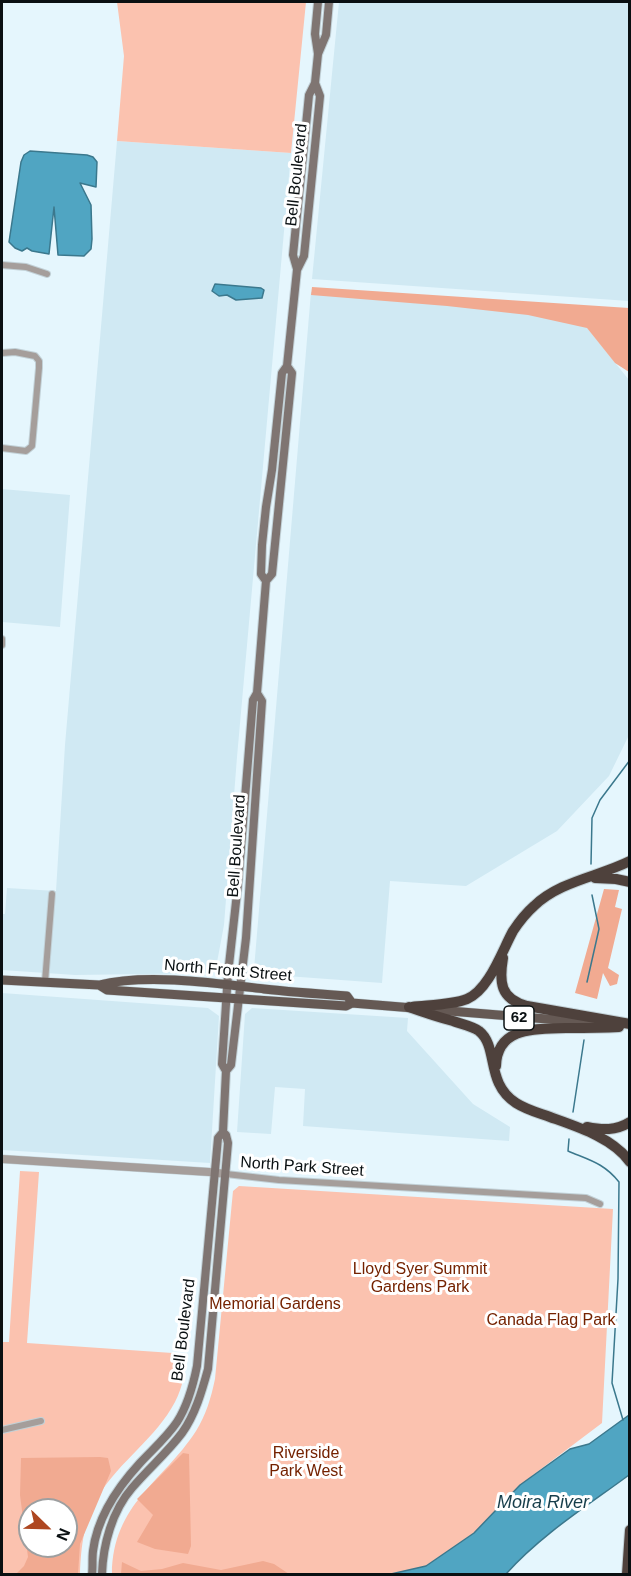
<!DOCTYPE html>
<html>
<head>
<meta charset="utf-8">
<style>
  body { margin:0 }
  #map { position:relative; width:631px; height:1576px; overflow:hidden; background:#e5f6fd; font-family:Helvetica,sans-serif }
  canvas { display:block }
  .frame { position:absolute; inset:0; border:3px solid #0a1012; pointer-events:none }
  .north { position:absolute; left:18px; top:1498px; width:60px; height:60px; box-sizing:border-box; background:#fff; border:2px solid #9d9fa0; border-radius:50%; rotate:113deg; font-size:16px; font-weight:700; line-height:24px; text-align:center; color:#0a1012 }
  .north::after { content:''; display:block; margin:auto; width:21px; height:27px; background:#ae4721; clip-path:polygon(50% 0,100% 100%,50% 72%,0 100%) }
</style>
</head>
<body>
<div id="map">
<canvas width="631" height="1576"></canvas>
<div class="frame"></div>
<div class="north">N</div>
</div>
<script>
const g = document.querySelector('canvas').getContext('2d');
g.lineJoin = 'round';
function fillPath(path, color) {
  g.fillStyle = color;
  g.fill(path, 'evenodd');
}
function stroke(path, color, width, dash) {
  g.strokeStyle = color;
  g.lineWidth = width;
  g.lineCap = dash ? 'butt' : 'round';
  g.setLineDash(dash || []);
  g.stroke(path);
}
function drawText(font, color, halo, rows, align = 'center') {
  g.font = font + ' Helvetica,sans-serif';
  g.lineWidth = 6;
  g.setLineDash([]);
  g.textBaseline = 'middle';
  g.strokeStyle = halo;
  g.fillStyle = color;
  for (const [text, x, y, turn = 0] of rows) {
    g.save();
    g.translate(x, y);
    g.rotate((+turn || 0) * Math.PI / 180);
    g.textAlign = isNaN(turn) ? turn : align;
    if (halo) g.strokeText(text, 0, 0);
    g.fillText(text, 0, 0);
    g.restore();
  }
}
const built = new Path2D(`
  M339,2H629V301L312,279Z
  M117,141L291,153L237,757L224,925L215,973L75,975L2,970V914H5L7,888L56,891L65,745Z
  M311,292L576,314L629,380V735L609,776L557,831L466,886L390,881L382,983L259,974L254,969Z
  M2,489L70,495L60,627L2,622V624Z
  M2,993L208,1008L219,1016L210,1163L2,1150Z
  M252,1008L408,1018L407,1031L473,1104L510,1127L509,1141L303,1126L305,1089L275,1087L271,1134L237,1132L245,1014Z`);
const green = new Path2D(`
  M117,2H306L291,153L117,141L124,56Z
  M20,1171L39,1172L27,1343L187,1354C185,1371 183,1387 175,1402C156,1438 120,1461 99,1495C84,1520 81,1546 80,1574H2V1342H9ZM30,1510H66V1546H30Z
  M239,1186L613,1209L602,1423L533,1475L474,1533L426,1566L391,1574H112C113,1503 163,1482 196,1431C206,1415 211,1398 215,1379L233,1191Z`);
const forest = new Path2D(`
  M312,287L629,308V372L615,363L587,328L528,315L447,306L311,295Z
  M604,889L619,890L615,907L622,909L608,968L619,975L617,984L610,986L603,973L597,999L575,993Z
  M183,1453L189,1454L191,1546L188,1554L155,1549L137,1542L153,1515L137,1499Z
  M100,1457L108,1458L111,1471L80,1544L78,1574H2V1573L16,1574L24,1566L28,1557L20,1495L21,1458ZM30,1510H66V1546H30Z
  M263,1561L274,1564L289,1574H121L122,1562L141,1571L162,1569L183,1563L221,1570Z`);
const water = new Path2D(`
  M30,151L87,155L93,157L97,162L96,187L80,183L91,205L92,239L91,249L84,256L58,255L54,207L49,254L32,251L27,248L22,251L15,248L9,242L21,162L24,155Z
  M215,284L261,288L264,290L262,298L236,300L227,295L219,296L212,291Z
  M629,1415V1475C587,1506 541,1535 506,1574H391L426,1566L474,1533L520,1485L570,1449L589,1444Z`);
const stream = new Path2D(`
  M591,864L592,818L600,800L630,760
  M587,982L599,929L592,895
  M573,1112L584,1040
  M569,1139L568,1151C589,1160 604,1163 619,1182L618,1279L612,1383L623,1420`);
const minor = new Path2D(`
  M2,265L26,267L47,274
  M2,353L15,352L35,356L39,361V368L32,446L26,451L2,448
  M2,645V639
  M45,982L52,894
  M226,1174L279,1180L586,1198L600,1204
  M2,1430L41,1421`);
const tertiary = new Path2D(`
  M2,1159L209,1172L226,1174`);
const secondary = new Path2D(`
  M318,54L326,35L329,2
  M297,269L293,255L309,95L315,83L318,54L315,34L318,2
  M266,581L261,574L262,545L266,507L272,470L282,373L287,366L297,270L304,256L320,96L315,83
  M226,1071L231,1065L246,938L262,701L257,693
  M92,1574C93,1567 92,1559 93,1551C97,1518 118,1487 140,1463C152,1450 167,1437 177,1422C188,1405 193,1386 197,1366L218,1138L223,1132L226,1071L222,1064L228,974L238,884L253,700L257,693L266,581L272,574L292,373L287,366
  M102,1574C103,1545 112,1511 132,1488C148,1469 167,1453 182,1433C195,1415 202,1391 208,1369L228,1143L226,1135L223,1132`);
const primary = new Path2D(`
  M2,980L99,985C146,973 215,983 264,989C291,992 319,994 347,996L352,1003
  M99,985L107,990L346,1006L352,1003L596,1023`);
const motorway = new Path2D(`
  M595,878L616,879L630,882
  M503,958C499,982 500,999 527,1006L630,1024
  M409,1007C423,1012 438,1017 453,1021C461,1024 472,1026 479,1031C499,1047 485,1083 516,1103C527,1110 539,1113 550,1117C578,1127 613,1138 630,1162
  M412,1007C428,1005 452,1005 467,999C489,990 502,951 513,931C519,922 526,913 534,906C560,881 598,877 630,861
  M496,1066C497,1026 537,1029 566,1028C584,1028 601,1028 619,1027
  M587,1127C602,1130 616,1131 630,1122
  M627,1574L630,1530`);
const shields = [
  [519,1018,30]
];
const shieldNames = [
  ["62",519,1018]
];
const streetNames = [
  ["Bell Boulevard",297,175,-84],
  ["Bell Boulevard",237,846,-86],
  ["North Front Street",228,971,5],
  ["North Park Street",302,1167,4],
  ["Bell Boulevard",184,1330,-83]
];
const parkNames = [
  ["Lloyd Syer Summit",420,1270],
  ["Gardens Park",420,1288],
  ["Memorial Gardens",275,1305],
  ["Canada Flag Park",551,1321],
  ["Riverside",306,1454],
  ["Park West",306,1472]
];
const waterNames = [
  ["Moira River",543,1503]
];
fillPath(built, '#d0e9f3');
fillPath(green, '#fbc2af');
fillPath(forest, '#f1aa91');
fillPath(water, '#50a5c2');
stroke(water, '#3b788d', 1.5);
stroke(stream, '#3b788d', 1.5);
stroke(minor, '#c2d1d7', 8);
stroke(tertiary, '#c2d1d7', 9);
stroke(secondary, '#c2d1d7', 10);
stroke(primary, '#c2d1d7', 10);
stroke(motorway, '#c2d1d7', 12);
stroke(minor, '#a59e9b', 6);
stroke(tertiary, '#a59e9b', 8);
stroke(secondary, '#7f7572', 8);
stroke(primary, '#655954', 9);
stroke(motorway, '#4e413c', 10);
for (const [x, y, w] of shields) {
  const box = new Path2D();
  box.roundRect(x - w / 2, y - 12, w, 24, 4.5);
  g.fillStyle = '#fff';
  g.fill(box);
  stroke(box, '#0a1012', 1.5);
}
drawText('bold 15px', '#0a1012', null, shieldNames);
drawText('16px', '#0a1012', '#fff', streetNames);
drawText('16px', '#742200', '#fff', parkNames);
drawText('italic 18px', '#163d4a', '#fff', waterNames);
</script>
</body>
</html>
